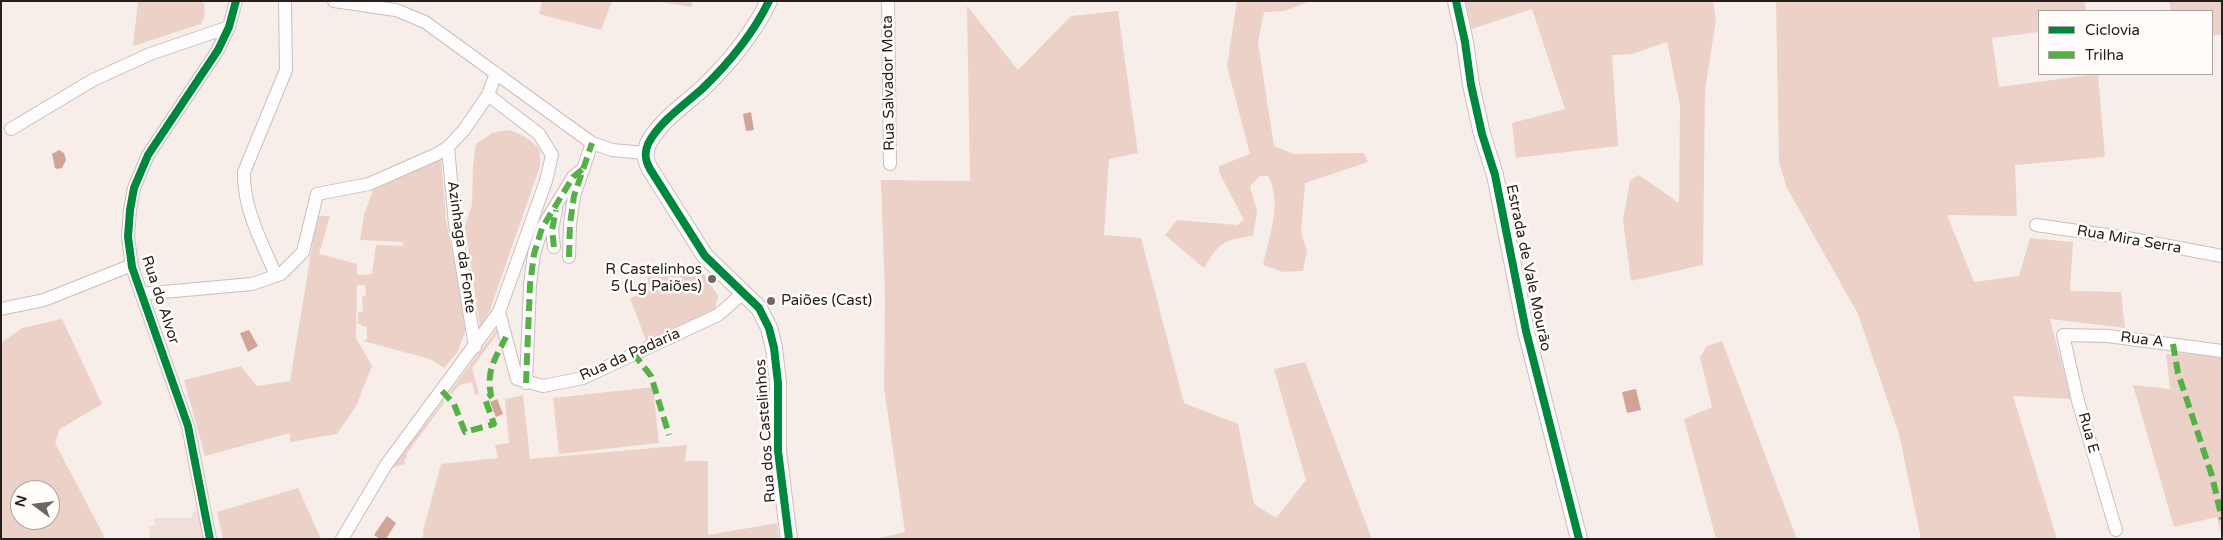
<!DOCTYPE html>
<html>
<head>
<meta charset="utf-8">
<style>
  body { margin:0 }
  #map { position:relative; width:2223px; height:540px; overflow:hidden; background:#f7eeea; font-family:"Varela Round",sans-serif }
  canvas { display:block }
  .frame { position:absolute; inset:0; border:2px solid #251f1d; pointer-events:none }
  .legend { position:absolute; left:2038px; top:10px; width:175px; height:65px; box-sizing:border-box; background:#fffcfa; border:1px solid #a8a4a2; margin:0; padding:6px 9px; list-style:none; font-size:15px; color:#251f1d }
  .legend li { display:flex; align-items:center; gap:10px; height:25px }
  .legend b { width:25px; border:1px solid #a8a4a2 }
  .north { position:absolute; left:10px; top:480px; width:50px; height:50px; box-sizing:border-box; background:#fffcfa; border:1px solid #a8a4a2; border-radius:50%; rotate:285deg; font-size:14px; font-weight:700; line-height:20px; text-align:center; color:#251f1d }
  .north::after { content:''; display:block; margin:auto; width:18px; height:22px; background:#6e6765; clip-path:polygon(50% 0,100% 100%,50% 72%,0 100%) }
</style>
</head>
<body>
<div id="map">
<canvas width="2223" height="540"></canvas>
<div class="frame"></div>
<ul class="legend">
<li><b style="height:6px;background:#00873e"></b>Ciclovia</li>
<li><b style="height:6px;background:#55b145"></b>Trilha</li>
</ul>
<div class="north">N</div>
</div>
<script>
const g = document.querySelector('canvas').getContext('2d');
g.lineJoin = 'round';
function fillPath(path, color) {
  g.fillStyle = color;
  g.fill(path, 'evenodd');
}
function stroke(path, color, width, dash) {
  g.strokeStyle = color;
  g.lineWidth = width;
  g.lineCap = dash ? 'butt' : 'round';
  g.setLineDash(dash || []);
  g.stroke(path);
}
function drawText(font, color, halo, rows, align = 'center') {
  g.font = font + ' "Varela Round",sans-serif';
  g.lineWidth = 5;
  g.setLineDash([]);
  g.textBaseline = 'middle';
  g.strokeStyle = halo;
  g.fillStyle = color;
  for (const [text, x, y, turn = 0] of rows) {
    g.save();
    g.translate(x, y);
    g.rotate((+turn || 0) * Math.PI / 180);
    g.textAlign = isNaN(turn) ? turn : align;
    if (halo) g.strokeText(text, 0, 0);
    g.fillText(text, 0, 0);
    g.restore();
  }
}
const built = new Path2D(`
  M200,511L205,539H150L149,526L155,525L154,518H192V512Z`);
const green = new Path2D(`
  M138,1H201L204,4C205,12 205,17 201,24L133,46Z
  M542,1H612L601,30L539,14Z
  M655,1H692V7Z
  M1237,1H1311L1284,11L1264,12L1258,42L1274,146L1293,154L1364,153L1368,162L1305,183L1301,232L1307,251L1303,271L1283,272L1263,265C1269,236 1283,203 1268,176H1260L1250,186L1257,211L1253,236C1224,239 1219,243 1204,268L1165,235L1177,220L1237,225L1244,220L1219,172V166L1250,154L1227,66Z
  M1465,1H1713L1716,20L1705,90L1703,265L1631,281L1623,220L1630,180L1639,175L1679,203L1680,105L1667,42L1632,54L1612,55L1618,146L1516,158L1512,123L1565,109L1532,9L1472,29Z
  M1776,1H2085L2086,11H2039V32L1992,38L1999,87L2098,74L2105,157L2015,165L2017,216L1947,215L1974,282L2019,276L2030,238L2073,242L2070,291L2121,292L2125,328L2050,319L2071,399L2013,396L2057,539H1921L1899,434L1858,314L1787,188L1779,163Z
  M2169,1H2222V34L2212,36V11H2171Z
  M967,6L1018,70L1071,16L1118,11L1138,153L1109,159L1104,235L1141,238L1184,403L1238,424L1254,504L1276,518L1306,480L1274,369L1305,362L1372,539H876L905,532L884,388L885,297L881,180L970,181Z
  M507,130C522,133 530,139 540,150V166L490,310L480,328L465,226L472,205L473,166L476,144L492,133Z
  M441,158L446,220L467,327L457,353L444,368L430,359L363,341L367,339V327L361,326V324H358V312H363L362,296H366L365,285H357L356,338L372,366L356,406L337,434L290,442V433L205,456L184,380L241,366L257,386L290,381L317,216H330L319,254L357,264V275L372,274L376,245L403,246V242L360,240L364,214L374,189Z
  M697,263L718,296L715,309L646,341L630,298L650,290L647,277Z
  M62,319L102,404L60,429L55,443L104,536L102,539H1V343L22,328ZM20,490H50V520H20Z
  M500,325L501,329L472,368L479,394L475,395L472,382L459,385L452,394L449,393Z
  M1722,341L1797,539H1716L1684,419L1712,407L1700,357L1707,346Z
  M2202,353L2222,357V538L2217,517L2174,527L2133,385L2170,389L2166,354Z
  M653,387L659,443L559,454L553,398Z
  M523,395L530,459L687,445L685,461H708V535L777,523L779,539H423V531L441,464L498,458L495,445L509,443L505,399Z
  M444,400V403L407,453V459H404L405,464L391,468Z
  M298,488L321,539H223L217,512Z`);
const water = new Path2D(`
  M751,112L754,130L746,131L743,114Z
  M59,150L64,153L66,160L62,168L57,169L55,168L52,154Z
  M249,330L258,346L248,352L240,333Z
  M1636,389L1641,410L1627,413L1622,392Z
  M497,399L503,414L496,417L490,402Z
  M387,516L396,523L386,539H380L374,535Z`);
const minor = new Path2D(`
  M334,1L396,10L425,22L592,143L612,150L645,153
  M888,1L890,164
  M11,129L93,80L150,54L229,27
  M448,147L455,224L475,347
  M2036,225L2127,238L2222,256
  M554,247L552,230L556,210
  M569,257L570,224L574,196L592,143
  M276,276C262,242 243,209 244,172L286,70L285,1
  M141,294L252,284L281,274L303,252L317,194L369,184L437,154L448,147L464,130L488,95L496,73
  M1,309L44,300L132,265
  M499,312L517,379L543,386L583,378L718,315L743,293
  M526,383L530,285L534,254L542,228L573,177L584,168
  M2116,530L2078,401L2063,335L2108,336L2222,351
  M210,539L188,426L132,267L128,237L130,210L134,188L148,155L218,50L229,27L236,1
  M342,539L386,465L499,312L546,181L552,155L539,134L488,95`);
const tertiary = new Path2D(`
  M769,1C753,34 728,64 702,89C684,105 659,122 648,144C644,153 645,160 650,169L705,256L759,308L769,328L774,348L778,383V451L789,539
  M1456,1L1465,42L1471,85L1482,134L1495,175L1526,331L1579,539`);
const quiet = new Path2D(`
  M554,247L552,230L556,210
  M569,257L570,224L574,196L592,143
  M2173,344L2178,373L2212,476L2222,519
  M633,353L651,376L669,435
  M526,383L530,285L534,254L542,228L573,177L584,168
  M442,391L454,404L465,432L494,424L485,399L491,395C486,370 495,359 506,337`);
const cycleway = new Path2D(`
  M769,1C753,34 728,64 702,89C684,105 659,122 648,144C644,153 645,160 650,169L705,256L759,308L769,328L774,348L778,383V451L789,539
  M1456,1L1465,42L1471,85L1482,134L1495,175L1526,331L1579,539
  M210,539L188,426L132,267L128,237L130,210L134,188L148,155L218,50L229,27L236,1`);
const markers = [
  [712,279,5,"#6e6765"],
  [771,301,5,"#6e6765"]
];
const streetNames = [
  ["Rua Salvador Mota",889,83,-91],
  ["Rua Mira Serra",2129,240,10],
  ["Azinhaga da Fonte",461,247,82],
  ["Estrada de Vale Mourão",1528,268,78],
  ["Rua do Alvor",160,300,72],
  ["Rua A",2142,340,7],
  ["Rua da Padaria",630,355,-24],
  ["Rua dos Castelinhos",766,431,-94],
  ["Rua E",2088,433,74]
];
const poiNames = [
  ["R Castelinhos",702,270],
  ["5 (Lg Paiões)",702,287],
  ["Paiões (Cast)",781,301,"left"]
];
fillPath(built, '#f0ded8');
fillPath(green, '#ecd1c9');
fillPath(water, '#d0a497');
stroke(minor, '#c7c0bd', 14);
stroke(tertiary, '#c7c0bd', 18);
stroke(minor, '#fefcfc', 12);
stroke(tertiary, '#fefcfc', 16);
stroke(quiet, '#55b145', 6, [12, 6]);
stroke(cycleway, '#00873e', 8);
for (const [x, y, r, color] of markers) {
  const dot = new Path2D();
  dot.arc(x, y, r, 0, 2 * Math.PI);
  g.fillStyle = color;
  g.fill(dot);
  stroke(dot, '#fffcfa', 2);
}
drawText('15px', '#251f1d', '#fffcfa', streetNames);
drawText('15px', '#251f1d', '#fffcfa', poiNames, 'right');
</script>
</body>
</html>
